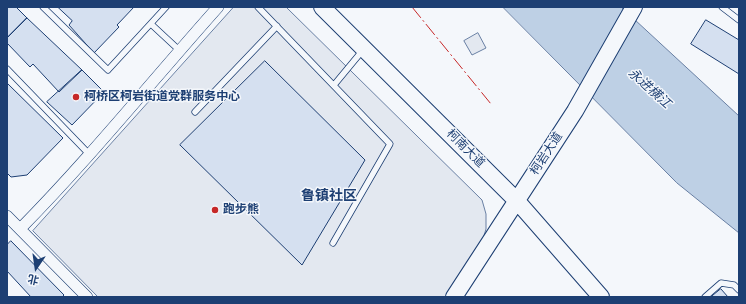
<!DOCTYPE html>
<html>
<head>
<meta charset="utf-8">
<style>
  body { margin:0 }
  #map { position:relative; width:746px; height:304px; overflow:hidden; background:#f4f7fb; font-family:Jost,"Noto Sans SC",sans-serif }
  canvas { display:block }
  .frame { position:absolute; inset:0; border:8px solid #1d3f73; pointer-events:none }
  .north { position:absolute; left:16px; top:248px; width:40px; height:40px; -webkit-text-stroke:3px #f4f7fb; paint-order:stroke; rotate:193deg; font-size:11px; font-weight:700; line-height:16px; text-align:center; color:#1d3f73 }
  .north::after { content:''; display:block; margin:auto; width:14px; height:18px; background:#1d3f73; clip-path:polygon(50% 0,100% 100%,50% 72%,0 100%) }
</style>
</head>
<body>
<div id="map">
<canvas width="746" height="304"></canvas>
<div class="frame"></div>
<div class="north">北</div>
</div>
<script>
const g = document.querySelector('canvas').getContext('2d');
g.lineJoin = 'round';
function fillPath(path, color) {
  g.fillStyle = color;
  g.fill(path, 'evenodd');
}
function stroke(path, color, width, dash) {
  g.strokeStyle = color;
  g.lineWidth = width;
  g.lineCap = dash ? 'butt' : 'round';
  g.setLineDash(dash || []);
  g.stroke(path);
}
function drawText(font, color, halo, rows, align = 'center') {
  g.font = font + ' Jost,"Noto Sans SC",sans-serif';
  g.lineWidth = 3;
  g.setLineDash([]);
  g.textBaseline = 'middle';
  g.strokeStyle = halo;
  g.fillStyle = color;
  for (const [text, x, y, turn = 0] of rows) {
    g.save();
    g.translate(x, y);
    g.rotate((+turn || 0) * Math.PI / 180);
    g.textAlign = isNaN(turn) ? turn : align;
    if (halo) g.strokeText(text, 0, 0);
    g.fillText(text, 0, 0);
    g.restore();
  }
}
const parking = new Path2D(`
  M234,7H286L482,200L486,214V229L482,242L448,297H98L33,231Z
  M478,33L486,48L472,55L464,41Z`);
const water = new Path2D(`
  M503,7H621L739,116V233L677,183Z`);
const building = new Path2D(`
  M7,7H16L27,18L7,38Z
  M58,7H134L117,25L119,27L94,53L69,25L72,21Z
  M27,18L82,70L59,92L33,64L30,67L7,43V38Z
  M706,20L739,40V74L691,44Z
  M265,61L365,160L302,265L180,145Z
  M82,70L104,92L72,125L47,102Z
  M7,83L63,138L27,175L11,177L7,173Z
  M11,241L64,295L62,297H31L7,271V245Z
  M721,289L728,297H711Z`);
const lane = new Path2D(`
  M43,7L108,70L166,7
  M258,7L390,144L333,243
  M722,7L739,20
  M151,24L179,50
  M7,69L89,154
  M334,85L363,50
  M195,112L277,26
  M705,297L721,283L734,285L739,290`);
const street = new Path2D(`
  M7,216L87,297
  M20,229C90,158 152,81 218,7`);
const secondary = new Path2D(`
  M322,7L517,201L601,297
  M454,297L575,111L634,7`);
const power = new Path2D(`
  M412,7L491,104`);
const markers = [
  [76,97,4,"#c62828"],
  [215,210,4,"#c62828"]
];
const poiNames = [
  ["柯桥区柯岩街道党群服务中心",84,97],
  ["跑步熊",223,210]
];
const streetNames = [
  ["柯南大道",465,149,45],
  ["柯岩大道",547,154,-57]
];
const waterNames = [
  ["永进横江",649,89,42]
];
const quarterNames = [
  ["鲁镇社区",329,197]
];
fillPath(parking, '#e3e8f0');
stroke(parking, '#687fa3', 1);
fillPath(water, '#bed0e5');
stroke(water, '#687fa3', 1);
fillPath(building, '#d5e0f0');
stroke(building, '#1d3f73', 1);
stroke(lane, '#1d3f73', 7);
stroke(street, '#1d3f73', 12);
stroke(secondary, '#1d3f73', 18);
stroke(lane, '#f4f7fb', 5.5);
stroke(street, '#f4f7fb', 11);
stroke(secondary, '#f4f7fb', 16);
stroke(power, '#c62828', 1, [14, 3, 2, 3]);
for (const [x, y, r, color] of markers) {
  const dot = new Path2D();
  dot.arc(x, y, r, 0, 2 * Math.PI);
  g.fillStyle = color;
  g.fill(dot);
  stroke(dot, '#f4f7fb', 1.5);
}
drawText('bold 12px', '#1d3f73', '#f4f7fb', poiNames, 'left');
drawText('12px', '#1d3f73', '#f4f7fb', streetNames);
drawText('italic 13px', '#1d3f73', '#f4f7fb', waterNames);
drawText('bold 14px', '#1d3f73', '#f4f7fb', quarterNames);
</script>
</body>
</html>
